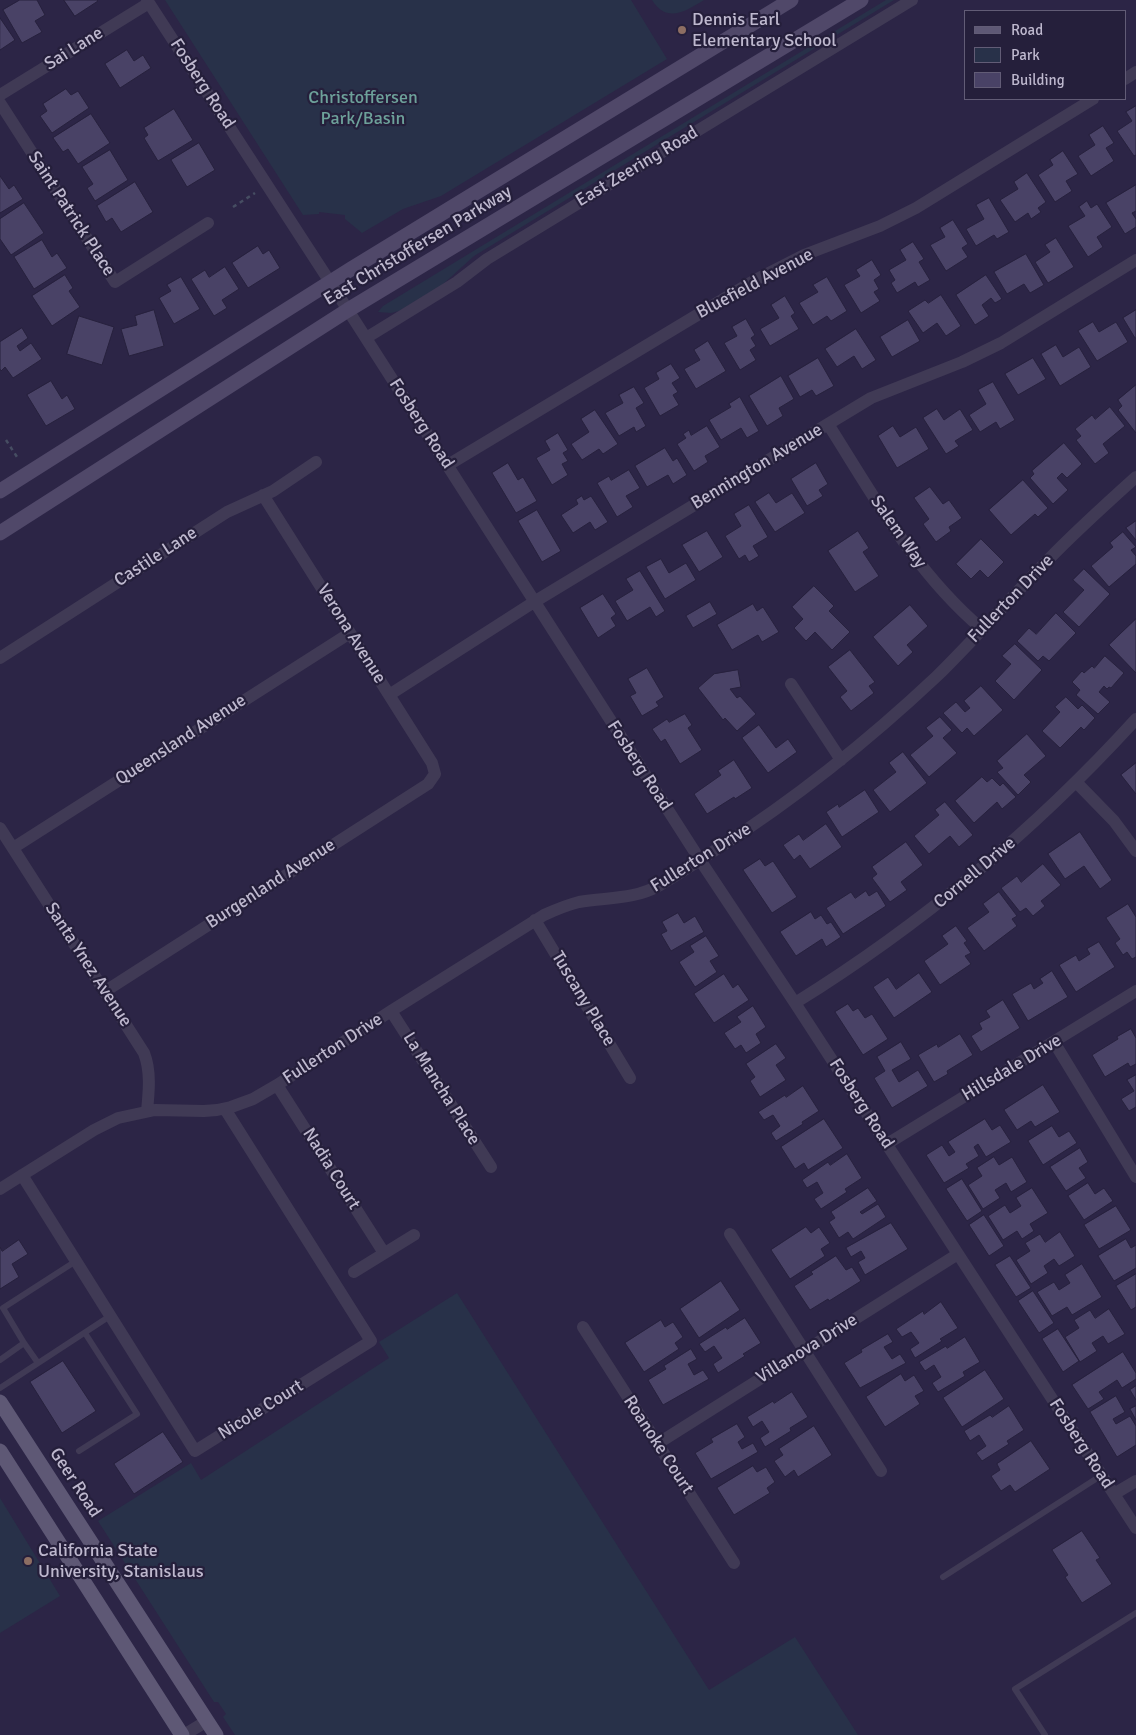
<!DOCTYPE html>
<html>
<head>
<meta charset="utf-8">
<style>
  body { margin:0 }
  #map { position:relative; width:1136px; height:1735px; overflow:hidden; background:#2c2546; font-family:Signika,sans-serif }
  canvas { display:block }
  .legend { position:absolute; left:964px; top:10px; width:162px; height:90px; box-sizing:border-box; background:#251f3b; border:1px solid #625c76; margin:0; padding:6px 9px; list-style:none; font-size:15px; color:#beb8ce }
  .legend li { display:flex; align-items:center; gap:10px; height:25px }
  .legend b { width:25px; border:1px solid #625c76 }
</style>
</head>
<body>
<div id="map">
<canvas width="1136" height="1735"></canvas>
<ul class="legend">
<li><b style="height:6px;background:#5e5875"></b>Road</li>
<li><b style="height:14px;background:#283149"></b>Park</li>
<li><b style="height:14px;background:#494266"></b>Building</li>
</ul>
</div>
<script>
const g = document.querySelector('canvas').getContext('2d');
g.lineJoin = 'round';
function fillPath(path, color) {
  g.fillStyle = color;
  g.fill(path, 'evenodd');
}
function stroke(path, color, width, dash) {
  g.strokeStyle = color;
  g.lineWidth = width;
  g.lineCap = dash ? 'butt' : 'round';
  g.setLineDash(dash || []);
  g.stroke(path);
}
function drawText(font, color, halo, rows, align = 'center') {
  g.font = font + ' Signika,sans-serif';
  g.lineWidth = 4.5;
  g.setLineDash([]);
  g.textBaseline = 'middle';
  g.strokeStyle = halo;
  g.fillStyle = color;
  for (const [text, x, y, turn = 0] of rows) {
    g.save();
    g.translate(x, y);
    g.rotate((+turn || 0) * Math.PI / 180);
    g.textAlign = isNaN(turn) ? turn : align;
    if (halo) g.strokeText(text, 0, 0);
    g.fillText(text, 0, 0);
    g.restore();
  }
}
const green = new Path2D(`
  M165,0H631L667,59L441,196L403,209L362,233L345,219V215L319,212V214L303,215Z
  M652,0H704C686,11 667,24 652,0Z
  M886,0H894L474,256L441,286L399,311L391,313L378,312L383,306Z
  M457,1293L709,1690L795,1637L858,1735H235L223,1717L226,1714L218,1702H214L98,1521L191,1463L201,1480L389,1358L379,1342Z
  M0,1498L60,1596L0,1633Z`);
const building = new Path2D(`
  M20,0H37L45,15L35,21L42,32L22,43L3,10Z
  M64,0H97L98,1L75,16Z
  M0,18L15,40L0,50Z
  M127,50L134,61L143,55L151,68L120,88L105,64Z
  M66,89L71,95L78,91L89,108L52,133L40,116L47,111L43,104Z
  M1136,106V155L1134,156L1117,131L1132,121L1126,112Z
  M174,109L193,140L158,161L144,138L148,135L144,128Z
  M91,114L110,143L78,164L68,149L63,152L53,138Z
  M1103,126L1114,143L1106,148L1114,161L1091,176L1078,156L1095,145L1089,135Z
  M199,143L215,170L187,187L171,160Z
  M110,150L128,180L95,201L87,188L93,184L82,167Z
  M1063,151L1078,174L1066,181L1072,191L1055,202L1038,175L1053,165L1050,160Z
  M1027,173L1046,202L1038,208L1041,212L1031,219L1028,213L1015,222L1000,200L1018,189L1014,182Z
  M0,176L9,189L14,185L23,199L0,213Z
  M135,182L153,212L121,232L112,218L106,222L97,206Z
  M1136,185V211L1132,213L1136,219V227L1125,234L1106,203Z
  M989,198L1009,232L997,239L994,235L976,246L966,229L984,219L976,205Z
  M1087,201L1091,208L1097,204L1112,227L1097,237L1103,247L1088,257L1068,226L1085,216L1079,207Z
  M24,203L44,233L11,255L0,239V219Z
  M953,220L968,244L962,248L968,257L946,271L930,245L945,237L940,228Z
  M1056,238L1074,267L1048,283L1035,262L1050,252L1045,245Z
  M42,240L52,257L57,253L67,268L34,289L14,257Z
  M913,242L924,259L919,262L930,280L918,287L915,282L897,293L891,283L895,280L889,270L906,260L900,250Z
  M258,246L263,254L269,250L280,268L248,288L232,263Z
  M1026,254L1044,285L1030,293L1024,284L1007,294L994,272Z
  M872,260L881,275L874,280L879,289L874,292L880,301L861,313L844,285L860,276L856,270Z
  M225,267L239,289L222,300L227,308L214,316L191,279L205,270L209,277Z
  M65,275L73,288L69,291L80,307L52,326L32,296Z
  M986,275L1002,299L995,303L991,298L982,305L989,316L975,325L956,295Z
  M181,277L200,309L174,324L159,298L171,291L167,285Z
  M827,277L847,311L831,321L827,316L813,325L799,303L818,292L813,285Z
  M941,295L961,326L946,336L937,323L923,333L908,311L925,300L928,303Z
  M785,296L795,313L791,316L799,329L770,346L760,329L779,318L771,305Z
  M154,310L164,346L129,356L121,329L137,325L135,316Z
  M1136,310V338H1135L1123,318Z
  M79,316L114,327L102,365L67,354Z
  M746,319L755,335L751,338L756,346L750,350L756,360L740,370L724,343L737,336L732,327Z
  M908,320L920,341L892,357L880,337Z
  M1093,322L1099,332L1116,322L1128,342L1097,361L1078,331Z
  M22,328L28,338L17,346L20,351L31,343L42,359L13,378L5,367L1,371L0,369V342Z
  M856,329L876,360L862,369L854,356L837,367L825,349Z
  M708,341L726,371L696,389L684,369L700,360L694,350Z
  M1056,345L1063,357L1079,347L1091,367L1060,386L1041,354Z
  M818,358L834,386L816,396L812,390L800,397L788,376Z
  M1033,358L1046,379L1018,395L1005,374Z
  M671,364L680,378L672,383L678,392L673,395L679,405L660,416L644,388L659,379L656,373Z
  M781,376L794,399L779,408L783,416L767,426L749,396Z
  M51,381L62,399L67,395L75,409L46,426L27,395Z
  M993,382L1015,420L1000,429L996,422L980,432L969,415L986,404L978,390Z
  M1136,385V433L1118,410L1122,406L1118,400Z
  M634,387L644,403L636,408L646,426L636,432L634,427L619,436L605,413L623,403L619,395Z
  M740,397L759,431L747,438L741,428L721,440L709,420L731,407L729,404Z
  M1110,407L1125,426L1103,444L1109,453L1095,464L1076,440L1081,436L1075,429L1092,415L1095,419Z
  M937,409L944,420L960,409L973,430L955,441L959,446L946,454L923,418Z
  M595,410L618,444L603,454L599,449L582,460L571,444L589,432L581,419Z
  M707,426L720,447L705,456L708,462L694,471L677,444L686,438L683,434L689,430L691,435Z
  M893,426L900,437L916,427L929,449L897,468L878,436Z
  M558,433L568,450L563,453L568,461L562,464L568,475L552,485L536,458L550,450L545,441Z
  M1064,443L1082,464L1067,478L1062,473L1057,478L1068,490L1053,504L1030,478L1034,474L1032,471Z
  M665,448L673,461L677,458L687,475L673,484L668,475L647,487L635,466Z
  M508,463L518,480L523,477L537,501L516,513L492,473Z
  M816,463L828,484L819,490L823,496L807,506L791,479Z
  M629,470L640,488L626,496L633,507L617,517L597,483L609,476L611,480Z
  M1023,480L1048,508L1038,517L1035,514L1011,535L989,510Z
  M930,487L943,504L949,500L962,518L949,527L951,531L936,542L923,524L929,519L914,498Z
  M769,493L776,503L792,493L805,513L775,532L755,502Z
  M582,496L584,500L591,496L608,522L595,530L590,522L573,533L561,515L578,504L576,500Z
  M749,505L768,537L753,546L759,556L749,562L745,555L739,559L725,536L741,526L734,514Z
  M537,510L561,551L542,562L518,521Z
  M1136,521V540L1126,528Z
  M707,531L723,557L699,572L682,545Z
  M858,531L869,548L863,552L879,576L855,592L828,551Z
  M1123,532L1136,547L1131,550L1136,556V564L1109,587L1091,566L1113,547L1110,543Z
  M981,539L1004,562L988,578L980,570L971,579L956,564Z
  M661,559L669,573L686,563L696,580L665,599L646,567Z
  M1084,569L1110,594L1079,627L1063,612L1084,590L1073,580Z
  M640,571L665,611L656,617L650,607L627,621L615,601L633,590L626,579Z
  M814,586L834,606L829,611L850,632L832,650L815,632L806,641L794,628L803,619L792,607Z
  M603,594L616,614L611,618L616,626L598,638L580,608Z
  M710,602L717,614L693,628L686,616Z
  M753,604L757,611L763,607L779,632L762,642L758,635L732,650L717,625Z
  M910,605L928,626L907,645L913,652L898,666L873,637Z
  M1056,613L1076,633L1049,661L1043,656L1038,661L1017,641L1029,628L1036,634Z
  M1136,619V673L1109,645Z
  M1015,644L1042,670L1014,700L995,681L1011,664L1002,656Z
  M850,650L875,682L869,686L874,693L851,711L840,697L847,691L828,667Z
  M1105,656L1124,673L1111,688L1109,687L1107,689L1104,686L1099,692L1110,702L1098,714L1076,695L1080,690L1072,682L1082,671L1084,673L1092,666L1094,668Z
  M647,668L664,697L656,702L659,706L642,716L630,696L636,693L628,679Z
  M738,670L741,687L730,689L737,698L740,696L756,714L737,731L725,718L723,720L698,688L714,674Z
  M981,686L1003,710L974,736L967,728L962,733L943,713L956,702L965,712L970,708L964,701Z
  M1066,697L1078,709L1082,705L1095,718L1084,730L1081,727L1060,748L1042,731L1060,712L1055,707Z
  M685,714L692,725L688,728L702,750L680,764L665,739L661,742L652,729L667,719L669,722Z
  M940,717L952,730L943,738L957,753L929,777L910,755L933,736L926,728Z
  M759,725L776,748L788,739L797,752L768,773L742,738Z
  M1027,734L1046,756L1024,775L1031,782L1018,795L997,772L1003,768L997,761Z
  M903,752L927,783L890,812L873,790L896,772L889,763Z
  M734,760L752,788L735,799L734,797L707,814L694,794L721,775L718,771Z
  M1136,763V794L1121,775Z
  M982,777L987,782L992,778L1000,786L1003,783L1016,797L1002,809L997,802L974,823L955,801Z
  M865,790L879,812L842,837L826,812L838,804L839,807Z
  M945,802L973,835L959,847L950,836L929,854L914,836L939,815L935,810Z
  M826,824L842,847L810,869L800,855L794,860L783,845L799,834L803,840Z
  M1080,832L1112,880L1100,889L1084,866L1065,879L1048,854Z
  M906,842L923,865L901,882L907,890L890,902L872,878L877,874L872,867Z
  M760,859L765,866L773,861L797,897L772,913L743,870Z
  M1043,864L1061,885L1041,901L1045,906L1033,916L1026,908L1020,912L1001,888L1017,876L1021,882Z
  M866,891L869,896L877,891L886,906L843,934L826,908L851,892L855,898Z
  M999,892L1017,916L1012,919L1017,926L984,951L967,928L989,912L983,904Z
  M1128,904L1136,917V957L1132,959L1127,952L1123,955L1115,943L1120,939L1106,918Z
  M811,912L815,919L821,915L827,924L831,922L841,937L826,947L822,939L796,956L780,932Z
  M678,913L684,923L695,916L704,932L671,951L661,934L667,931L662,922Z
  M956,926L967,941L964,943L971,953L965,956L971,964L940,985L924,961L948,944L942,936Z
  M706,936L719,956L710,961L717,972L695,987L679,962L694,952L690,946Z
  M1099,942L1115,967L1076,992L1059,965L1076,955L1079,961L1090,954L1087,949Z
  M1052,971L1068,997L1028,1021L1012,994L1031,983L1034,989L1043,983L1040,979Z
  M919,973L932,992L894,1018L873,987L888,977L896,989Z
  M724,974L733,988L738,984L749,1000L714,1023L694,994Z
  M1003,1000L1020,1028L981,1052L971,1036L982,1029L979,1023L990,1017L986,1011Z
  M848,1004L853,1011L858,1008L865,1018L872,1014L888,1039L863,1055L835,1012Z
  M753,1006L766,1027L756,1034L761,1043L746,1053L741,1045L735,1049L724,1033L741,1022L737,1017Z
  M1131,1029L1136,1038V1064L1130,1067L1128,1063L1105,1077L1092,1055L1118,1039L1117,1037Z
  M960,1034L973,1055L947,1071L948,1074L934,1082L918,1055L937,1044L938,1047Z
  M901,1042L911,1059L892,1070L899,1082L918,1070L928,1086L892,1108L874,1078L885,1071L877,1057Z
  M776,1044L786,1058L776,1065L786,1080L760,1097L750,1081L755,1077L746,1064Z
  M1136,1075V1107L1129,1111L1121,1099L1134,1091L1127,1080Z
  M1043,1085L1060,1112L1035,1127L1031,1121L1017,1130L1004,1110Z
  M803,1086L819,1111L802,1122L803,1124L776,1141L771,1133L780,1126L773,1115L764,1120L758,1112L785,1095L786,1097Z
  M824,1119L843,1148L808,1170L804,1163L795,1169L781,1147Z
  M985,1119L992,1130L1000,1125L1011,1142L986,1157L978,1144L974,1147L979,1156L966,1164L969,1168L944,1183L926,1155L942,1145L949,1156L955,1152L948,1142Z
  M1052,1126L1059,1137L1069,1131L1077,1143L1043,1165L1028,1141Z
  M1080,1148L1088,1162L1079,1168L1086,1178L1066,1191L1050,1167Z
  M847,1154L862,1178L845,1189L847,1192L821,1209L814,1199L823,1193L817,1182L807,1188L802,1180L828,1162L830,1165Z
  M994,1157L999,1165L1012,1157L1027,1182L1011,1192L1006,1183L995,1190L1000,1198L983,1209L968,1185L982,1176L977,1168Z
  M962,1179L982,1211L967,1221L946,1189Z
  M1088,1183L1095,1194L1104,1188L1113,1201L1084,1220L1068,1196Z
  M868,1188L877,1201L860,1212L862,1214L878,1204L886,1217L853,1239L848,1232L839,1238L829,1222L835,1218L831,1212Z
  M1032,1188L1048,1213L1030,1224L1034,1231L1022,1239L1017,1231L1003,1240L988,1216L1005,1205L1010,1213L1021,1206L1016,1198Z
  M1116,1206L1131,1230L1099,1249L1084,1225Z
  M984,1215L1004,1246L989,1256L969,1225Z
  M891,1223L908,1249L865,1275L858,1262L865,1258L861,1251L851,1257L846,1248Z
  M806,1227L811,1233L819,1227L830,1243L821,1249L825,1256L790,1279L771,1250Z
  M1060,1232L1075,1256L1059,1266L1054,1259L1044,1266L1048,1273L1031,1284L1016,1260L1030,1251L1025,1243L1040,1234L1045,1242Z
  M1126,1239L1131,1248L1136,1245V1268L1114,1281L1098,1256Z
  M19,1240L28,1254L12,1264L19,1277L0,1289V1247L2,1251Z
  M836,1256L846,1270L852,1267L861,1281L829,1301L828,1299L810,1310L794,1286L813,1274L811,1272Z
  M1010,1256L1031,1288L1016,1297L995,1265Z
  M1082,1264L1102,1297L1072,1315L1067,1307L1052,1316L1037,1292L1054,1282L1059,1290L1070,1283L1065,1275Z
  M1136,1274V1307L1131,1310L1116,1286Z
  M721,1281L740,1310L699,1338L680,1309Z
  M1033,1291L1054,1323L1039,1333L1018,1301Z
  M941,1302L958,1328L940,1339L942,1341L915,1358L910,1349L919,1343L911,1332L902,1337L896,1329L923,1311L924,1314Z
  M1109,1309L1125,1334L1108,1344L1103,1336L1092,1343L1097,1351L1080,1362L1065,1337L1079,1328L1074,1320L1090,1310L1095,1318Z
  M745,1318L761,1343L743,1354L745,1356L718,1373L713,1364L722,1358L714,1346L705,1352L699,1344L726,1327L727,1329Z
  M661,1320L665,1327L673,1322L683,1337L675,1343L679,1349L644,1372L625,1343Z
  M1058,1329L1079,1361L1063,1372L1042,1339Z
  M888,1334L893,1342L884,1347L892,1359L900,1354L906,1363L860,1388L844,1363L862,1352L861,1350Z
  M965,1337L980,1362L963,1372L965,1376L938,1392L932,1383L941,1377L934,1365L925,1371L919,1362L946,1346L947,1348Z
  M691,1349L697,1359L688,1364L694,1375L703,1370L709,1379L663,1405L648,1380L666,1369L664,1366Z
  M1123,1352L1136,1373V1379L1122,1388L1117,1380L1099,1392L1104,1399L1088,1409L1072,1385Z
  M63,1361L96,1411L62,1433L30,1382Z
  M985,1370L1004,1399L962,1427L943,1398Z
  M901,1374L905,1381L914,1375L924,1391L915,1396L920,1404L885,1427L866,1397Z
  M1136,1386V1400L1130,1390Z
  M792,1392L808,1417L790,1428L791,1431L765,1447L760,1438L769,1432L762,1421L753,1427L747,1417L773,1401L774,1403Z
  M1116,1396L1125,1412L1113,1419L1116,1424L1130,1416L1136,1426V1445L1117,1457L1090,1412Z
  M1009,1406L1024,1430L1007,1441L1009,1444L982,1461L976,1453L986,1446L979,1435L970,1441L964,1431L990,1415L992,1417Z
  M1136,1406V1420L1130,1409Z
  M737,1424L745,1437L738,1442L742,1449L753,1443L758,1452L711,1479L695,1453L713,1442L711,1439Z
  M814,1426L832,1455L798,1477L794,1470L785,1477L774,1461L783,1455L779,1449Z
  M163,1432L183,1462L134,1494L114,1464Z
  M1031,1441L1050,1469L1015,1492L1010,1485L1001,1491L991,1476L1000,1470L997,1464Z
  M753,1466L757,1472L766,1467L775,1482L767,1488L770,1493L734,1515L717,1488Z
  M1082,1531L1100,1558L1096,1560L1112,1584L1082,1603L1065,1577L1068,1575L1052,1550Z`);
const path = new Path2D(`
  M233,207L255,193
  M6,440L19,460`);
const lane = new Path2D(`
  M24,1343L38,1363
  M0,1360L24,1343L3,1308L76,1261
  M0,1388L110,1316
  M79,1451L137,1414L85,1333
  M943,1577L1102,1475
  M1045,1735L1015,1689L1136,1613`);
const street = new Path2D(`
  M147,0L330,282L700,860L795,1003L1136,1528
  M1125,79L1136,72
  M0,95L149,3
  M0,103L115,282L208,223
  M366,338L457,282L487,259L912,0
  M828,424C875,498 914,571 982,629
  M448,465L757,279L804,255L880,226L916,208L1093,99
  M0,658L227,512L273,491L316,462
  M791,684L841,760
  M389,695L534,602L871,398L962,362L1001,343L1136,260
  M1076,782L1114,821L1136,851
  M0,828L144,1053C151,1071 149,1091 147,1111
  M13,848L350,633
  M535,920L630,1078
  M104,992L428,784L435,774L432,763L263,495
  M795,1003C922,924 1035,830 1136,719
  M391,1011L491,1167
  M1054,1042L1136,1177
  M277,1085L384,1253
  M887,1144L1136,991
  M22,1175L195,1451L371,1341L225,1109
  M0,1189L94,1130L118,1118L155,1110L204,1111L217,1110L231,1107L253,1099L277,1085L391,1011L544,915C555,910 567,905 579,902C607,897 634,900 660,885C679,874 698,861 717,849C795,799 868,741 936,677C975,639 1010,598 1048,560C1076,531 1106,504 1136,477
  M730,1234L881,1471
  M354,1272L414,1235
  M583,1327L734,1563
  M657,1444L958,1254
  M1114,1494L1136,1481
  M184,1735L207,1721`);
const secondary = new Path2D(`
  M0,491L351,269L791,0
  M0,533L348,310L861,0`);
const primary = new Path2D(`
  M0,1402L216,1735
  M0,1451L182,1735`);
const markers = [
  [682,30,5,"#8d6e63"],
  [28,1561,5,"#8d6e63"]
];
const poiNames = [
  ["Dennis Earl",692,20],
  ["Elementary School",692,41],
  ["California State",38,1551],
  ["University, Stanislaus",38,1572]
];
const streetNames = [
  ["Sai Lane",74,49,-32],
  ["Fosberg Road",202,84,57],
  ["East Zeering Road",637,167,-31],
  ["Saint Patrick Place",71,214,57],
  ["East Christoffersen Parkway",418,246,-31],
  ["Bluefield Avenue",755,284,-28],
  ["Fosberg Road",421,424,57],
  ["Bennington Avenue",757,467,-31],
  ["Salem Way",898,532,55],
  ["Castile Lane",156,557,-33],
  ["Fullerton Drive",1011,599,-46],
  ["Verona Avenue",351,634,58],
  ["Queensland Avenue",181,740,-33],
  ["Fosberg Road",639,766,57],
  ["Fullerton Drive",701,858,-32],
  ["Cornell Drive",975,873,-40],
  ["Burgenland Avenue",271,884,-33],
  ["Santa Ynez Avenue",88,965,57],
  ["Tuscany Place",583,999,59],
  ["Fullerton Drive",333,1049,-33],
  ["Hillsdale Drive",1012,1068,-31],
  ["La Mancha Place",441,1089,58],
  ["Fosberg Road",861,1104,57],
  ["Nadia Court",331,1169,58],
  ["Villanova Drive",807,1349,-32],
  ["Nicole Court",261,1410,-32],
  ["Fosberg Road",1081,1444,57],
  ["Roanoke Court",658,1445,57],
  ["Geer Road",75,1483,57]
];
const parkNames = [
  ["Christoffersen",363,98],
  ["Park/Basin",363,119]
];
fillPath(green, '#283149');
fillPath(building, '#494266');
stroke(building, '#27213d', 1);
stroke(path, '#464d62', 2.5, [4, 4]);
stroke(lane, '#403a55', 6);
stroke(street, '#403a55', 12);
stroke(secondary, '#504869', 15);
stroke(primary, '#5e5875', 15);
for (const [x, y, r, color] of markers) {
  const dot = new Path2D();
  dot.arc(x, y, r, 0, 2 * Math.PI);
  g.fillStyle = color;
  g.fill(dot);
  stroke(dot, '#251f3b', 2);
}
drawText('18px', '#beb8ce', '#251f3b', poiNames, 'left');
drawText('18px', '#beb8ce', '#251f3b', streetNames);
drawText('18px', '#6da19a', '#251f3b', parkNames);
</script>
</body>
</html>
